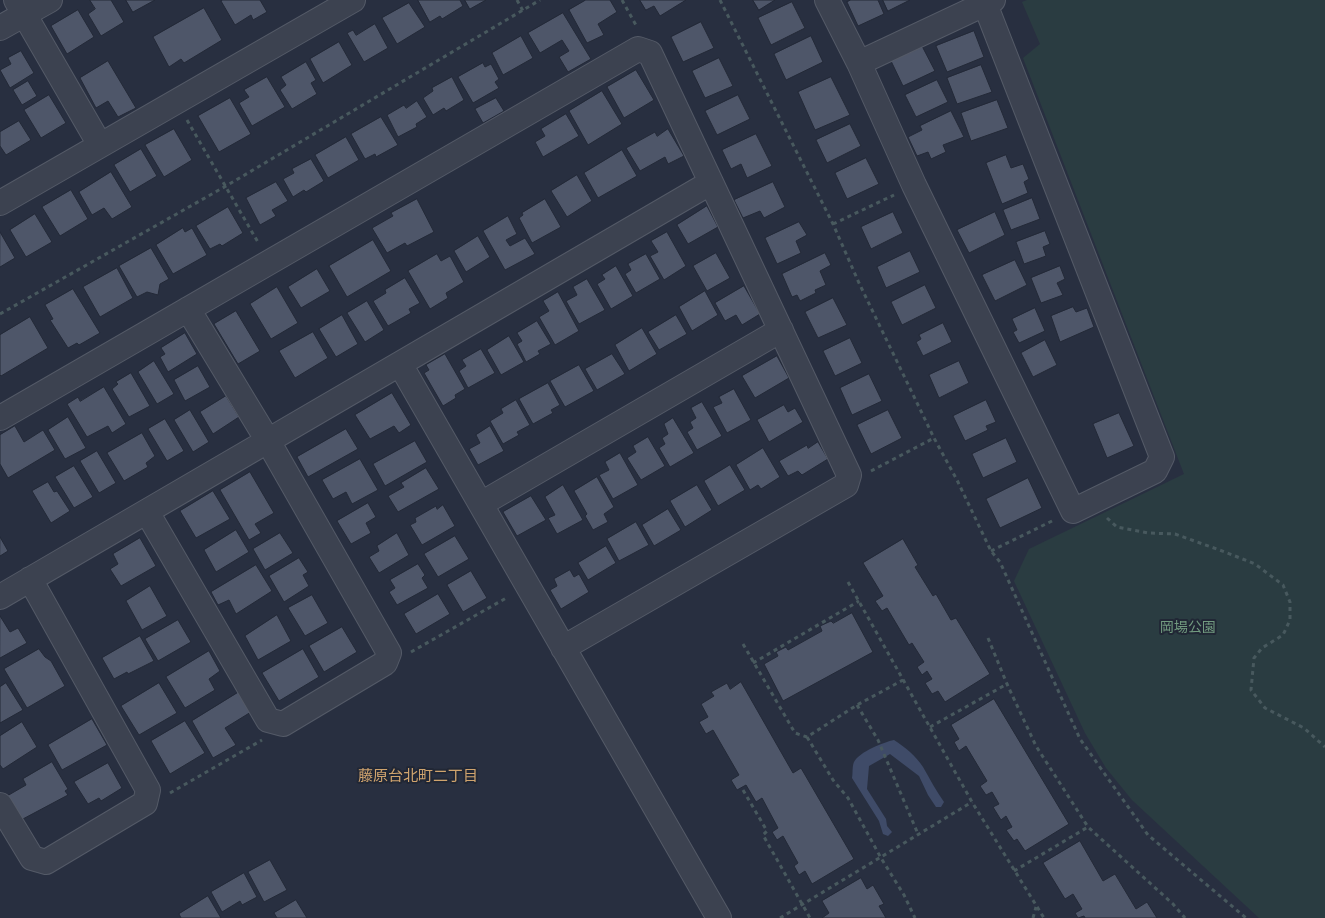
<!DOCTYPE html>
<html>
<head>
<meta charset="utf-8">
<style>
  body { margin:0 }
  canvas { display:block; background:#282f40 }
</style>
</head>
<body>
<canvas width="1325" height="918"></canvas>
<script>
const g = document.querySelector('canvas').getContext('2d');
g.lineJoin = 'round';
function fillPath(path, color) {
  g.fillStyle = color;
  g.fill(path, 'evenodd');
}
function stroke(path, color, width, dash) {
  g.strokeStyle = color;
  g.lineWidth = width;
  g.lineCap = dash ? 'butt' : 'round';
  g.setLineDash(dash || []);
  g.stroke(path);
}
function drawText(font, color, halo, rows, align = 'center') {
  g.font = font + ' Karla,"Noto Sans JP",sans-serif';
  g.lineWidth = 4;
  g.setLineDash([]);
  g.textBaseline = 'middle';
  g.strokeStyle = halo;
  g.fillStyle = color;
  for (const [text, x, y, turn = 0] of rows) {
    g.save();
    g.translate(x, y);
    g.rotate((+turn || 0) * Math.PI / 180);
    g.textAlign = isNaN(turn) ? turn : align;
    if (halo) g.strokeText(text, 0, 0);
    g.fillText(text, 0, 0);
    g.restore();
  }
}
const green = new Path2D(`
  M1027,0H1325V918H1259L1132,800L1106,768L1085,733L1014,581L1029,549L1184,474L1023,58L1040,44L1022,2Z`);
const water = new Path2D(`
  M894,740C905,747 916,756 923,767C930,779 936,791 944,802L941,807H936L928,795L919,776L890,754L869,766L867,789L886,819L887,826L892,832L888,836L883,834L879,821L852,778C853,774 852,766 854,762C859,752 884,742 894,740Z`);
const building = new Path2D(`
  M90,0H111L124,22L101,36L88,14L95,9Z
  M126,0H155L133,12Z
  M223,0H260L267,12L253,20L251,15L235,25L221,1Z
  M418,0H460L463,6L442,19L440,16L430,22Z
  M465,0H486L470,9Z
  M586,0H610L617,12L598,24L604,35L587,43L569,10Z
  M640,0H686L660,16L654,6L646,10Z
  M753,0H775L759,10Z
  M851,0H878L884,14L858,26L847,2Z
  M883,0H910L888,11Z
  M792,2L805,28L771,45L758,18Z
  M409,3L425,27L397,44L382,18Z
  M204,8L222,40L184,63L181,59L169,67L153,37Z
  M78,10L94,37L67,54L51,26Z
  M563,13L591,59L568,72L559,57L569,51L562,40L540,53L528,33Z
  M701,22L714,48L683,62L671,37Z
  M375,24L388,48L364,62L347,33L353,30L356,35Z
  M974,31L984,57L947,72L936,46Z
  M521,36L533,58L503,75L492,53Z
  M811,36L823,62L786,80L774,54Z
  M339,42L352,65L323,83L310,59Z
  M922,46L935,71L903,86L891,61Z
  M21,51L34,73L10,88L0,70L11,64L8,58Z
  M719,58L733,86L705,98L692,71Z
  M108,61L136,108L118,117L108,101L96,108L80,78Z
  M306,62L316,80L311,83L317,94L292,109L280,90L286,85L281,77Z
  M483,63L485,67L491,64L499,79L495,82L499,88L473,103L458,77Z
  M981,65L992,92L957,104L947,78Z
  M636,70L654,100L624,118L607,87Z
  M267,77L285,107L252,126L239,103L249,97L244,90Z
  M452,77L464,100L446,111L444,108L433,115L423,98L433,91L432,88Z
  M831,77L850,115L815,130L798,92Z
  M937,80L948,102L916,117L905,95Z
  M28,81L37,96L22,105L13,90Z
  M602,91L622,124L588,145L569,111Z
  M49,95L66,123L41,138L24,110Z
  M738,95L750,119L717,135L705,111Z
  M230,98L251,134L219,152L198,116Z
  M496,98L504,111L483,123L475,109Z
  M997,100L1008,128L971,141L961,113Z
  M417,101L427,117L416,124L417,127L398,137L387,115L404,105L406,108Z
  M951,111L964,137L943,145L946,152L931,159L928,152L917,156L908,137L922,130L920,126Z
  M566,114L579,136L543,157L535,142L545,136L541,129Z
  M381,117L398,145L376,157L375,154L365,159L351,134Z
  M19,121L31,140L6,155L0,146V132Z
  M850,124L861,146L827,163L816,140Z
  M174,129L192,160L164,177L145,145Z
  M668,129L684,156L668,164L665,157L640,171L626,148L655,132L657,136Z
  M756,134L772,166L747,178L741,164L731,169L722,150Z
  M346,137L359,160L328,178L315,155Z
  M141,149L157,176L130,192L114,165Z
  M622,150L637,176L598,198L584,173Z
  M1006,155L1011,168L1023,164L1029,179L1024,182L1028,193L1002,204L986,163Z
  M866,158L879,184L847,199L835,173Z
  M311,159L324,181L306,192L304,190L293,197L283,179L294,173L292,169Z
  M111,172L132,207L112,219L104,208L92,215L79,192Z
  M577,175L592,201L567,217L551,191Z
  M276,182L288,201L272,210L276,216L260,225L246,198Z
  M773,182L785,207L764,218L760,211L743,218L734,200Z
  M71,190L88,219L60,236L42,207Z
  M1032,198L1040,219L1011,230L1003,210Z
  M417,199L434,232L407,246L405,243L387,253L372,228L393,216L391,213Z
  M545,199L561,227L532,243L519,218L523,215L522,213Z
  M707,206L718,227L688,244L677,225Z
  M228,207L243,233L222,246L220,244L210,249L196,226Z
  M893,212L903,233L871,249L861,227Z
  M995,212L1005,235L969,253L957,230Z
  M35,214L52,242L26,257L10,230Z
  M508,216L517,234L506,240L510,246L525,238L535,254L505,270L483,231Z
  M799,222L807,235L796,241L801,253L777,264L765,238Z
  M183,228L185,232L192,228L207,255L173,274L156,245Z
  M1045,231L1050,244L1043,247L1046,256L1024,264L1016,242Z
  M0,232L15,258L0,267Z
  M667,232L686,266L664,280L650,256L658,252L651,241Z
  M478,236L490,257L466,272L454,251Z
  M373,240L391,271L347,297L329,266Z
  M151,248L169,279L160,284L158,295L147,292L137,297L119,266Z
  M910,251L920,272L886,288L877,267Z
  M716,253L730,278L707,291L693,266Z
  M825,253L831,265L820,271L826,285L815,290L816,293L800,301L797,295L792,297L782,274Z
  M437,254L441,261L450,256L464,282L446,293L448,298L430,309L408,271Z
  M646,254L660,279L636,293L625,274L631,270L628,264Z
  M1015,260L1027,285L995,301L982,275Z
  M616,266L633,296L611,309L597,284L605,279L602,275Z
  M1060,266L1065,279L1057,283L1063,295L1041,303L1031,278Z
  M117,268L133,298L100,317L83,287Z
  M317,269L330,291L301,308L288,287Z
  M405,278L420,303L409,309L411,313L388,326L373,301L386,293L385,290Z
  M587,279L605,310L579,324L566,301L577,295L573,287Z
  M925,285L936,308L902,325L891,302Z
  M744,286L760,314L742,325L736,315L725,321L715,303Z
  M277,287L298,323L271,339L250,304Z
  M73,289L100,333L79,345L77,343L68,348L50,320L53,319L45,305Z
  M705,291L718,315L692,331L679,307Z
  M558,292L579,331L555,345L539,317L549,311L543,301Z
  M833,298L847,325L818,338L805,312Z
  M367,301L384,330L365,342L347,313Z
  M1073,307L1076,312L1087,308L1094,327L1060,342L1051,316Z
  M1035,308L1045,331L1019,343L1013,332L1017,330L1012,319Z
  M236,311L260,351L238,364L214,324Z
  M342,315L358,344L336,357L319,329Z
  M676,315L687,334L659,350L648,332Z
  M30,317L48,348L1,376L0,375V335Z
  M537,321L551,344L538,351L540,354L526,362L517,344L522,341L517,333Z
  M943,323L952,342L923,356L916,342L921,339L919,335Z
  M642,328L657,354L629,371L615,345Z
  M313,332L328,358L295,378L279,351Z
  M185,333L197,354L168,372L160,357L165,354L161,348Z
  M509,336L524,362L501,375L487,350Z
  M850,338L862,363L835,376L823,351Z
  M1045,340L1057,365L1033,377L1021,353Z
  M481,349L495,373L468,388L459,371L466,366L462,360Z
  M445,354L465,389L455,395L456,398L443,406L424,373L429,370L426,365Z
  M612,354L625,374L597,390L585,369Z
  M777,356L789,378L755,398L742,376Z
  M154,361L174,394L157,404L138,372Z
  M959,361L969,383L939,398L929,375Z
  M579,365L594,391L565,407L550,381Z
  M198,366L210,387L185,401L174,380Z
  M131,373L150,406L129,417L112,389L118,384L116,382Z
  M869,374L882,401L852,415L840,388Z
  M548,383L560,405L551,410L553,413L533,424L519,399Z
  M104,387L126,424L112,433L108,426L87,437L67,404L78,397L80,401Z
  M734,389L751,420L727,433L713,407L722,403L719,397Z
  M392,393L411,425L399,433L394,426L370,439L355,415Z
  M226,396L239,417L213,434L200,412Z
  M516,400L530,425L517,432L519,435L503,444L490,421L503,413L501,409Z
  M986,400L996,422L986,426L988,430L965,441L953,416Z
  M702,402L722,436L697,450L687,432L693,428L690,422L696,418L691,408Z
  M784,405L788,412L795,408L803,422L769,442L757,420Z
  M190,410L209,442L193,452L174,420Z
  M888,410L902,438L871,454L857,425Z
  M1119,413L1134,446L1107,458L1093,424Z
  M68,417L86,448L65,459L48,430Z
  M673,418L694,453L670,467L659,448L665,444L662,438L668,434L664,424Z
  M165,419L184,451L167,461L148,429Z
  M15,426L24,442L43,430L55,450L8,478L0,464V435Z
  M490,426L504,451L478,465L469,449L480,443L476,435Z
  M346,429L358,449L308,477L297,457Z
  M142,433L155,456L146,463L148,467L124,481L107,453Z
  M648,437L665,466L641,480L627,458L636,452L633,446Z
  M1006,438L1017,462L983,478L972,454Z
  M415,441L427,462L385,486L373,464Z
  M818,442L828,459L802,475L798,471L788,476L779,461L807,445L808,448Z
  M763,448L780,477L761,489L758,485L750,490L736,465Z
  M97,451L116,483L99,493L80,461Z
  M620,453L638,485L613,499L599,475L609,470L605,462Z
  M360,459L378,490L352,504L346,492L333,499L322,480Z
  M730,465L745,490L718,506L704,481Z
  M74,466L93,497L74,508L55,477Z
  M426,468L439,489L398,512L388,496L404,487L401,483Z
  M250,472L274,513L255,524L261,533L249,540L220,490Z
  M597,477L614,507L604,514L608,522L593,530L585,516L587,514L574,491Z
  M1028,478L1042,508L1000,528L986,499Z
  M48,482L54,492L57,491L70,511L51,523L32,491Z
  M563,485L583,520L557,534L548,518L555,515L545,497Z
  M697,485L712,510L685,527L670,501Z
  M213,491L230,519L196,538L180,511Z
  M531,496L546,520L517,536L503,512Z
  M368,503L376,517L366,523L371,533L351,544L337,521Z
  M443,505L455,526L422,545L410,525L416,522L415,518L436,506L437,509Z
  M668,509L681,530L654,546L642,525Z
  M636,522L649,545L619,561L607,539Z
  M236,530L249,552L216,572L204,550Z
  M280,533L293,553L265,570L253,549Z
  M397,533L409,555L379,573L369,557L379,551L377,546Z
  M455,536L469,559L438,577L424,554Z
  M0,537L8,551L0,556Z
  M140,538L156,566L121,586L110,569L118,564L113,554Z
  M903,539L918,565L915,567L933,596L936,594L951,620L956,618L990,674L945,702L938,691L932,694L925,683L932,679L927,671L922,675L917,667L924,662L912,643L909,645L887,608L882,611L875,601L883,596L863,563Z
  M606,546L616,563L588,580L578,563Z
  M299,558L308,572L303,575L309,586L284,602L269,576Z
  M418,564L425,575L422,578L428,588L397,605L389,592L395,588L390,580Z
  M256,565L272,591L236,614L229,600L218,605L211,592Z
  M570,570L574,577L579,574L589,592L561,609L550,590L557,586L554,579Z
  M471,571L487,598L463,612L447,585Z
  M150,586L167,616L142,630L126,601Z
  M438,594L450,614L416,634L404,614Z
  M312,595L328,623L305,636L288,608Z
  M852,613L873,652L783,701L764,664L778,656L776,652L786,647L788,650L822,631L820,626L831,621L833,623Z
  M277,615L291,641L258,660L245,636Z
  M0,616L10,632L18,628L27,643L0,658Z
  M178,620L191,642L158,661L145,639Z
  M342,627L357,652L324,672L309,646Z
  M140,636L154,661L128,674L127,672L114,679L102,658Z
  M39,649L45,657L51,661L65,686L27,708L4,669Z
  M303,649L319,677L279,701L262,673Z
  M209,651L220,671L209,679L215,690L185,708L166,677Z
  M741,682L793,773L801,768L854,859L812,884L805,871L799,875L794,866L798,863L783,836L777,840L772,832L778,828L762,798L756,802L746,785L737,790L731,780L739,775L713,730L706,734L699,722L708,717L701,704L714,696L711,692L727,683L730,689Z
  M6,683L23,710L0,723V687Z
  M159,683L177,713L139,735L121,706Z
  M239,692L251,712L225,728L236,745L213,758L192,721Z
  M994,699L1069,824L1025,851L1017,839L1014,841L1006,830L1012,827L1006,816L1001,820L993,807L999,804L992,792L986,795L980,786L987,781L966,746L959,751L954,742L959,739L951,725Z
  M92,719L107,745L62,770L48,745Z
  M185,721L205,753L170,774L151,741Z
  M22,722L37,747L3,769L0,765V736Z
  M52,762L68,789L65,791L68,795L21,820L7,796L26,785L23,779Z
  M108,763L122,788L101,801L99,798L88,804L74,782Z
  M1080,841L1103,881L1115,874L1136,909L1147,902L1157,918H1085L1084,916L1078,918L1075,913L1082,909L1073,894L1065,899L1043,863Z
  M270,860L287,890L264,902L248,872Z
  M244,873L257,897L242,905L240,901L222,912L211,892Z
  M861,878L867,889L873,885L884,904L879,906L886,918H822L829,913L822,901Z
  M208,896L221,918H181L179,914Z
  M296,900L307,918H277L274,913Z`);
const path = new Path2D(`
  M517,0L523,11
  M622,0L637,27
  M720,0L833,224L859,283L934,438L957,480L991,551L1000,562L1080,739L1148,835L1246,918
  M187,120L259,244
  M833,224L894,195
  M0,314L226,186L540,0
  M871,471L934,438
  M1107,518L1117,527L1148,533L1175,534L1225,552L1255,564L1283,585L1290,602V620L1283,635L1262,648L1254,658L1251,690L1265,708L1304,728L1325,747
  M991,551L1054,520
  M848,582L972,802L1044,918
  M988,638L1007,684L1036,746L1088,827L1173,904L1185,918
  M743,644L795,733L807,737L857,705L903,680
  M411,652L508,597
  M753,663L859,601
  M857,705L878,740L918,834
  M930,727L1007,684
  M807,737L833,780L848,798L881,858L904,895L915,918
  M743,790L767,831L763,835L810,918
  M170,793L262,740
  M1014,871L1088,827
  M780,918L972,802
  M1033,918L1036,907`);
const minor = new Path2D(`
  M16,0L100,145
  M827,0L859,63L914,185L1073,511L1155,471L1162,457L985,4
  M0,28L50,0
  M859,63L993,0
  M0,203L353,0
  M400,364L719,918
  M0,418L638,49L650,53L849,475L846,485L563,648
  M481,504L781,330
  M147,512L268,720L283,724L385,663L389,653L268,441L188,309
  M0,597L710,183
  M0,805L32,858L46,862L145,803L148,790L30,579`);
const parkNames = [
  ["岡場公園",1188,628]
];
const neighbourhoodNames = [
  ["藤原台北町二丁目",418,777]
];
fillPath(green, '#2a3c41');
fillPath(water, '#3f4b68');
fillPath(building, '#4e5669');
stroke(building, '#232937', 1);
stroke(minor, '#545a67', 26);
stroke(path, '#48595e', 3, [4, 4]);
stroke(minor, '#3c4250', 24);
drawText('14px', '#719a7f', '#212735', parkNames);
drawText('15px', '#d0a46e', '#212735', neighbourhoodNames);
</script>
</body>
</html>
